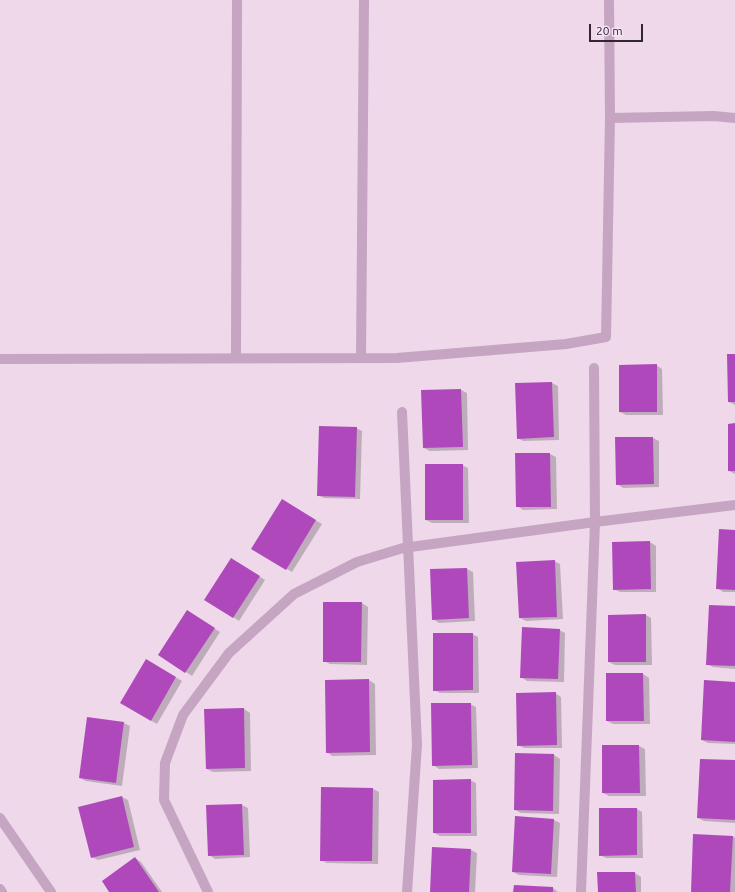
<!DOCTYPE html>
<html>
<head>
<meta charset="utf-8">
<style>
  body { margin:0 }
  #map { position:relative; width:735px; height:892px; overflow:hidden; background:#eed8ea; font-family:Ubuntu,sans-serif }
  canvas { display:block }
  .scale { position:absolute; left:589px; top:24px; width:54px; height:18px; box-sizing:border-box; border:2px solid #312631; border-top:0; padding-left:5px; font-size:12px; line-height:14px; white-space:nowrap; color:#312631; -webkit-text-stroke:3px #f7e3f3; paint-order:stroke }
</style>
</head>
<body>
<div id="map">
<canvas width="735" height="892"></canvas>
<div class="scale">20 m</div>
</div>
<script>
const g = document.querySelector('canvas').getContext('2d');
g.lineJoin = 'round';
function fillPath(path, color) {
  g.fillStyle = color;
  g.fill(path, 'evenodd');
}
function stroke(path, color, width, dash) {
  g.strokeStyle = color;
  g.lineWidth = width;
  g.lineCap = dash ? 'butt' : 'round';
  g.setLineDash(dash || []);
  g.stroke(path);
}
const shadow = new Path2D(`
  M735,355V405L729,402Z
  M656,365L662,369L663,415H626L620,412Z
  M552,383L558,386L559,440L523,441L518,438Z
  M461,390L467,393L468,450L430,451L424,448Z
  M735,424V474L729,471Z
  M356,428L362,431L360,499L324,498L318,495Z
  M653,438L659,441V487L623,488L617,484Z
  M550,454L556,457L557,509L523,510L517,506Z
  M462,465L468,468L469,523H432L426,520Z
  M282,500L322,524L292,572L253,548Z
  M735,531V592H723L717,588Z
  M650,542L656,546V592H620L614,589Z
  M554,561L560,564L563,619L526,621L520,618Z
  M237,562L265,580L239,621L233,617Z
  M467,569L473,572L475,621L439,623L433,619Z
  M362,603L368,607L367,665L330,664L324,661Z
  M735,607V669L713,667L707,664Z
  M193,615L220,632L192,676L160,655Z
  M646,615L651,618L652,665H615L609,662Z
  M559,630L565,633L564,682L527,681L521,677Z
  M472,634L478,637L479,693H440L434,690Z
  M146,660L182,681L157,724L121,703Z
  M607,674H643L649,678L650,724H613L607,721Z
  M369,680L375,684L376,755L332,756L327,752L326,681Z
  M735,683V744L708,743L702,740Z
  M555,693L561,697L562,748H524L518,745Z
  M470,704L476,707L478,768L439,769L433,765Z
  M244,709L250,713L251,771L213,772L207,769Z
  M124,723L130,726L122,786L86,781L80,778Z
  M603,746H639L645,749L646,796H609L603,793Z
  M554,755L560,759L559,814L521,813L515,810Z
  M735,761V823L704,821L698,818Z
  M470,780L476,783L477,836H440L434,833Z
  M373,789L379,792L378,864L327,863L321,860Z
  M122,797L128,800L140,850L98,860L92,857Z
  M242,805L248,808L250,857L215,859L209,855L207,806Z
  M637,809L642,812L643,858H606L600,855Z
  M516,817L554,820L560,823L557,877L519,875L513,872Z
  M733,836L735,838V892H692Z
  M471,850L477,853L475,892H431Z
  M135,858L141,862L162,892H111Z
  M635,873L641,877V892H599Z
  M553,888L558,892H514Z`);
const building = new Path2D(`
  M727,354H735V402H728Z
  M657,364V412H619V365Z
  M552,382L554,437L517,439L515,383Z
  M461,389L463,447L423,448L421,390Z
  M735,423V471H728V424Z
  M319,426L357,427L355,497L317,496Z
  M615,437H653L654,484L616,485Z
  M515,453H550L551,507H516Z
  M425,464H463V520H425Z
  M282,499L316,520L286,570L251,549Z
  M719,529L735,530V590L716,589Z
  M650,541L651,589L613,590L612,542Z
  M231,558L260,576L233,618L204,600Z
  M555,560L557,617L519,618L516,562Z
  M467,568L469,618L432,620L430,569Z
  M323,602H362L361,662H323Z
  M709,605L735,606V666L706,665Z
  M187,610L215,628L185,673L158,655Z
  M646,614V662H608V615Z
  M522,627L560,629L558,679L520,678Z
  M433,633H473V690L433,691Z
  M146,659L176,677L151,721L120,703Z
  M606,673H643L644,721H606Z
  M369,679L370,752L326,753L325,680Z
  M704,680L735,682V742L701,740Z
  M556,692L557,745L517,746L516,693Z
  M431,703H471L472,765L432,766Z
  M244,708L245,768L206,769L204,709Z
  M87,717L124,722L116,783L79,778Z
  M602,745H639L640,793H602Z
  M515,753L554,754L553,811L514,810Z
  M700,759L735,760V820L697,818Z
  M471,779V833H433V780Z
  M321,787L373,788L372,861H320Z
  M122,796L134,847L91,858L78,807Z
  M242,804L244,855L208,856L206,805Z
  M599,808H637V855L599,856Z
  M515,816L554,819L551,874L512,872Z
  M693,834L733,836L730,892H691Z
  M432,847L471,849L469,892H430Z
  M135,857L159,892H109L102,881Z
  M597,872H635L636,892H598Z
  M514,885L553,887V892H513Z`);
const street = new Path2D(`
  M609,0L610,118
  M236,358L237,0
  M361,358L364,0
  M0,359L397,358L566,344L606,337L610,118L714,116L735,118
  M402,412L417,745L407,892
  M0,818L51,892
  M0,889L2,892
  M208,892L164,800L165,763L183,715L229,653L294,594L357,562L403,548L595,522L735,505
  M581,892L595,522L594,368`);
fillPath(shadow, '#0003');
fillPath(building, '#af49bb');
stroke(street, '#c5a5c1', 10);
</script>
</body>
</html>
